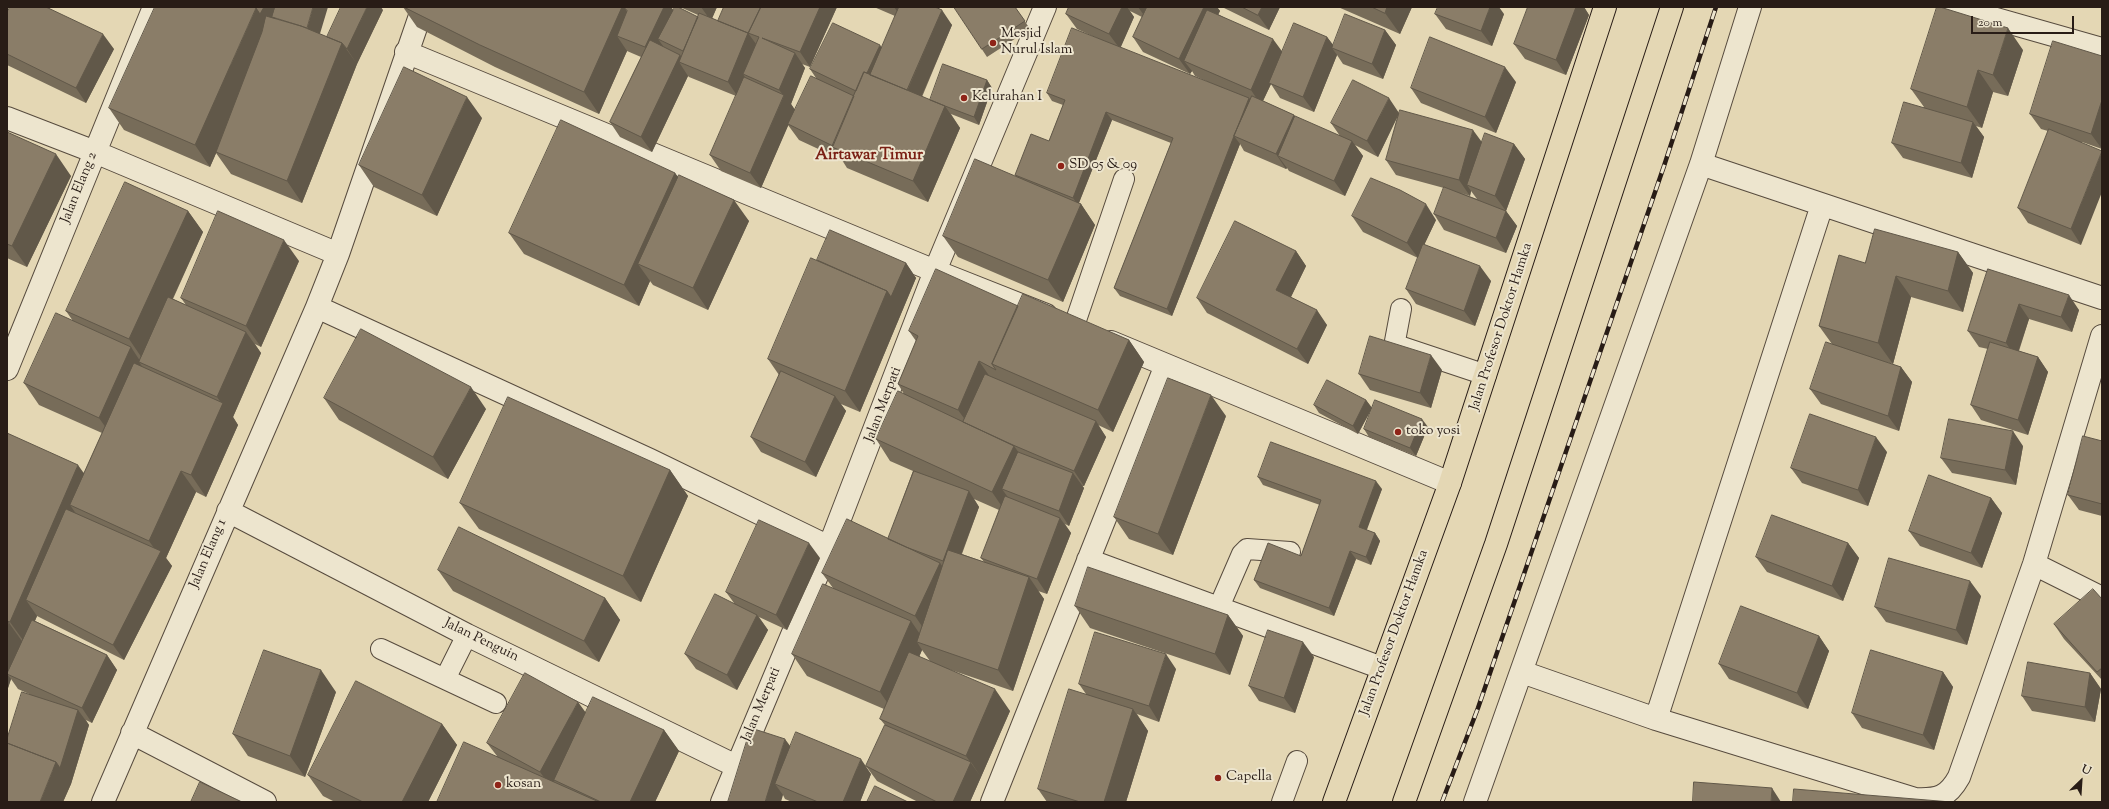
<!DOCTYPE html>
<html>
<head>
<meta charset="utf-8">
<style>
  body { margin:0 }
  #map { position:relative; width:2109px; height:809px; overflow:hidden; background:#e4d7b4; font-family:"Sorts Mill Goudy",serif }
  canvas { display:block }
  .frame { position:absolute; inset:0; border:8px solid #281c16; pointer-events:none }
  .north { position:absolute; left:2061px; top:761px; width:40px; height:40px; -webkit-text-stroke:3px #ede5ce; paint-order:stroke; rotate:25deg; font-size:11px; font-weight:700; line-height:16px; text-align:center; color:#281c16 }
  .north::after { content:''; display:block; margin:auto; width:14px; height:18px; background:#281c16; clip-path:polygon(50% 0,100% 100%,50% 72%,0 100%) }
  .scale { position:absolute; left:1971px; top:16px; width:103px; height:18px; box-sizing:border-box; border:2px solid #281c16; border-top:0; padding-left:5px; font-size:12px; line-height:14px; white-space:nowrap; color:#281c16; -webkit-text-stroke:3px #ede5ce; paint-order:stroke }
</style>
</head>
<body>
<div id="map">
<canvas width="2109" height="809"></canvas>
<div class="frame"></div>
<div class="north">U</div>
<div class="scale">20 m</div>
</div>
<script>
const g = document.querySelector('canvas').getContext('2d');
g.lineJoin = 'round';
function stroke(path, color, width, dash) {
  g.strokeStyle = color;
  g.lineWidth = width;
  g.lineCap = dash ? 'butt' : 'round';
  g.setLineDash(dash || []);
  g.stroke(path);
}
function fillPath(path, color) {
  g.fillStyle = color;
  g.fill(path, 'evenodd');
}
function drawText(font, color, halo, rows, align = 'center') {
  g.font = font + ' "Sorts Mill Goudy",serif';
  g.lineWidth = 4;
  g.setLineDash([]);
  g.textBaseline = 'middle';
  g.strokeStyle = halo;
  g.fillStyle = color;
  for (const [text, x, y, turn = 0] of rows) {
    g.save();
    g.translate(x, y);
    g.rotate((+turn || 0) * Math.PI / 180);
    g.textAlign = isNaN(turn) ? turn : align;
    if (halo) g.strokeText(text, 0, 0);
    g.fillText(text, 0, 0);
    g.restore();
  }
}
const service = new Path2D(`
  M1401,309L1395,341L1396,345L1486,375
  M1074,326L1124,179
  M1219,607L1242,554L1247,549L1290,552
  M381,649L496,703
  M445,679L467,635
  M1282,802L1297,761`);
const minor = new Path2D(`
  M1954,7L2102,49
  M406,52L935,271L1046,315
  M7,118L95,152L338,254L317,307L650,460L829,547
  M1701,164L2102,298
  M338,254L423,7
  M1111,342L1450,483
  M7,369L154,7
  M228,511L467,635L736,766
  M1088,560L1382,668
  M2034,564L2102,598
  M1522,672L1656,719L1915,799C1938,800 1948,797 1959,777L2034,564L2102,336
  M1656,719L1822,205
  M132,733L265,802
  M103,802L317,307
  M722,802L829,547L935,271L1045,7
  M992,802L1166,365
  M1475,802L1701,164L1750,7`);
const trunk = new Path2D(`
  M1334,802L1450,483L1605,7
  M1404,802L1496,544L1672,7`);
const rail = new Path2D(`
  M1442,802L1478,708L1664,166L1716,7`);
const wall = new Path2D(`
  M403,7H671L673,10L698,17V15L680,7H717L712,18L718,21L724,7H837L810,67L802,64L805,68L791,104L795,110L816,78L810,69L882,47L895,16L874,7H935L952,25L922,97L930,100L987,80L992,88L979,125L951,114L960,128L928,202L847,168L842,160L799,140L788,125L761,188L721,171L710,155L736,96L689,77L688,76L652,152L620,137L610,122L641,57L627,51L599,114L495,67L417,27Z
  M954,7H1015L1030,29L987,57Z
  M1069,7H1217L1220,11L1218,14L1282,52L1327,37L1333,45L1385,30L1396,45L1383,79L1343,64L1337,55L1314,112L1280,98L1271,84L1263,101L1294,115L1295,117L1340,136L1331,123L1399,113L1482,142L1514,144L1525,159L1506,211L1517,226L1506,253L1444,230L1434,214L1444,188L1396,175L1386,160L1398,116L1378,157L1355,145L1363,156L1345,196L1289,171L1287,168L1286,169L1244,151L1240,144L1172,316L1120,296L1114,288L1171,143L1112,120L1079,203L1081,204L1095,225L1063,302L958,257L943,236L1016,177L1015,175L1049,141L1063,105L1052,101L1047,93L1101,40L1077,29L1066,14ZM1130,11L1142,17L1133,37L1143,52L1190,74L1192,71L1195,76L1217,86L1120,48L1134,17ZM1471,191L1477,199L1461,193L1470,196Z
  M1222,7H1280L1269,30Z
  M1338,7H1412L1400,34Z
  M1528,7H1584L1589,15L1566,75L1525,59L1514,44Z
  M383,10L357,64L302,203L231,174L216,153L210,167L124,130L109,108L320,34L327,37Z
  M7,13L114,49L86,103L7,65Z
  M1435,14H1504L1492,46L1446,29Z
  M2023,50L2008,96L1993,92L1982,128L1976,126L1984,137L1972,178L1903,158L1892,143L1924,107L1911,89Z
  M2102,56V149L2082,142L2081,245L2028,223L2018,208L2048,131L2041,129L2030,114Z
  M1516,82L1496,133L1421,103L1411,88Z
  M482,118L437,216L374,187L359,165Z
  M7,132L71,176L27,267L7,258Z
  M675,173L678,177L749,221L708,310L653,285L650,281L639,306L524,254L509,233Z
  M188,211L203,232L173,299L186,305L181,298L299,261L261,347L255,344L261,353L233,417L238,425L206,497L196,492L166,558L172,566L124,660L37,616L35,621L107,655L117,670L92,723L86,720L89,725L71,784L63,802L29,694L18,689L11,679L7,691V433L84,473L102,433L39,405L24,383L73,321L66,311Z
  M1352,216L1436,220L1424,245L1491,281L1475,326L1416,304L1406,289L1418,258L1363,232Z
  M1296,251L1306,266L1291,297L1327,325L1308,364L1207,313L1197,298Z
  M1958,252L1973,273L1963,312L1911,297L1893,364L1885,362L1901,367L1912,382L1899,431L1821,404L1810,389L1832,344L1819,326L1865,263Z
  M817,260L906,263L916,278L860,412L841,404L846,411L816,477L761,452L751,437L779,375L768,359Z
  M1988,269L2079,310L2072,332L2029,319L2019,351L2038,357L2048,372L2028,435L1981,420L1971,405L1988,349L1979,347L1968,331Z
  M1018,306L1129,340L1144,362L1113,432L1098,425L1106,437L1084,486H1082L1084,488L1069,526L1065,524L1071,533L1047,594L1038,591L1044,599L1013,691L948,669L1010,711L970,802H918L877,781L866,766L885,725L880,719L884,709L807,676L792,654L833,588L822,573L888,539L913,471L890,461L876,439L904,394L898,384L916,341L909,331ZM974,499L999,510L981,558L984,562L962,554L979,507ZM922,650L930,661L919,657Z
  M1442,370L1431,408L1370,390L1359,374Z
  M324,398L486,409L448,479L339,420Z
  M1366,400L1372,408L1358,434L1319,413L1314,405Z
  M1226,416L1173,555L1129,539L1114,517Z
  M1428,427L1416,456L1369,437L1364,429Z
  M2102,441V516L2079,510L2068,495Z
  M2023,446L2016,485L1952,473L1941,458Z
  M1887,452L1868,506L1802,483L1791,468Z
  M670,470L688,496L641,602L479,529L460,503Z
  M1258,477L1382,489L1366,530L1375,533L1380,541L1371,565L1356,559L1334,616L1260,588L1254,580L1301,556L1320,505L1263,485Z
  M1991,498L2002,513L1982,568L1920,546L1909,531Z
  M1848,543L1859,558L1843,601L1767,572L1756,557Z
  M820,558L787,630L759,617L768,630L737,690L696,669L685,654L734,603L726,592Z
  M438,570L605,598L620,620L599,662L453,591Z
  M1981,596L1967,645L1886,622L1875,607Z
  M2102,599V680L2064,639L2054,624Z
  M1075,606L1228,615L1243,636L1230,675L1090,628Z
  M1819,636L1829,651L1808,709L1729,679L1719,664Z
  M1314,657L1295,713L1259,701L1249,686Z
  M1176,669L1159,722L1137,714L1148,731L1126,802H1047L1038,789L1086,694L1079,684Z
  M1943,672L1953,687L1934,750L1862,728L1852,713Z
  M2090,673L2101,689L2095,722L2032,711L2022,696Z
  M336,692L305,777L248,756L233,734Z
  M586,712L664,730L679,751L655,802H437L497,756L487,743Z
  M442,724L457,745L428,802H335L323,796L308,775Z
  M790,746L871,774L860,802H792L785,799L783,795L728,802Z`);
const shadedWall = new Path2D(`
  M264,7H282L271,30L210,167L195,145L256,8Z
  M313,7H328L316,47L306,32Z
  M367,7H381L383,10L357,64L347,49Z
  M622,7H624L638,27L617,36L627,51L599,114L584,92Z
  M664,7H671L677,15L658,39L663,46L656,62L645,47Z
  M701,7H717L711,21Z
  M820,7H837L810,67L800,52Z
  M894,7H908L903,19Z
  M1122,7H1127L1134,17L1120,49L1109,34Z
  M1138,7H1151L1146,18Z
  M1204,7H1217L1220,11L1194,65L1184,61L1192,71L1190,74L1179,59Z
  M1262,7H1280L1269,30L1258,15Z
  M1387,7H1412L1400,34L1385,13Z
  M1490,7H1499L1504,14L1492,46L1481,31Z
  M1576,7H1584L1589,15L1566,75L1556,60Z
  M942,10L952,25L916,109L906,94Z
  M2008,28L2023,50L2008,96L1993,75Z
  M1385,30L1396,45L1383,79L1372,64Z
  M748,33L759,48L743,74L746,79L738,97L728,82Z
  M103,34L114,49L86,103L76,88Z
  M1327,37L1337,50L1332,48L1337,55L1314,112L1303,97Z
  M1273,39L1284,54L1269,83L1271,84L1261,105L1251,90Z
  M342,43L357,64L302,203L287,181Z
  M880,45L891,61L857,92Z
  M795,53L805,68L791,104L795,110L761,188L750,173L784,96L779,90Z
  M680,55L688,65L679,62L688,76L652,152L641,137Z
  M1505,67L1516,82L1496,133L1485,117Z
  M1978,70L1993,92L1982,128L1967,107Z
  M987,80L992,88L979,125L974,117Z
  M467,97L482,118L437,216L422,195Z
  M1249,98L1255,106L1234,136Z
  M1389,98L1399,113L1378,157L1367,141Z
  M2102,100V149L2091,134Z
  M945,106L960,128L928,202L913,181Z
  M1106,112L1112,120L1078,205L1073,198Z
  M1294,115L1304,130L1278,156L1287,168L1286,169L1276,154Z
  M1973,122L1984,137L1972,178L1961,163Z
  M1473,130L1484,145L1467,185L1471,191L1470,196L1459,180Z
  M1234,136L1240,144L1172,316L1167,309Z
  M1352,141L1363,156L1345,196L1334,181Z
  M1514,144L1525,159L1506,211L1495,196Z
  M2102,151V192L2081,245L2071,229Z
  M56,154L71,176L27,267L12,246Z
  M675,173L690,194L638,264L650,281L639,306L624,285Z
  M734,200L749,221L708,310L693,288Z
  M1081,204L1095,225L1063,302L1048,280Z
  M1426,204L1436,220L1418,258L1407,243Z
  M188,211L203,232L144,361L129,339Z
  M1506,211L1517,226L1506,253L1496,238Z
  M284,240L299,261L261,347L246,326Z
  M1296,251L1306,266L1287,305L1276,290Z
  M1958,252L1973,273L1963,312L1948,291Z
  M906,263L916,278L860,412L845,391L887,291Z
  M1480,266L1491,281L1475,326L1464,311Z
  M1896,276L1911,297L1893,364L1878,343Z
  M2069,295L2079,310L2072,332L2061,317Z
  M2019,304L2029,319L2016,358L2006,343Z
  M1317,310L1327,325L1308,364L1297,349Z
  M246,332L261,353L233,417L238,425L206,497L191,475L222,404L217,397Z
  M1129,340L1144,362L1113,432L1098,410Z
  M131,347L142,364L139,362L145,371L114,439L99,418Z
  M1431,355L1442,370L1431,408L1420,393Z
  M2038,357L2048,372L2028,435L2018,420Z
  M979,361L990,377L969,425L958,410Z
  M1901,367L1912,382L1899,431L1888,416Z
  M471,387L486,409L448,479L433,457Z
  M1211,395L1226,416L1173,555L1158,534Z
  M835,396L846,411L816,477L805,462Z
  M1366,400L1372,408L1358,434L1353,426Z
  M1422,419L1428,427L1416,456L1410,448Z
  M1096,421L1106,437L1084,486L1074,471Z
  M2013,431L2023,446L2016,485L2005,470Z
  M1876,437L1887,452L1868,506L1858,490Z
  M1014,446L1029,467L1002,489L1012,503L1007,514L992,492Z
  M78,465L93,486L70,505L79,518L26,600L37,616L25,643L10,622Z
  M670,470L688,496L641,602L623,576Z
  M181,471L196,492L166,558L172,566L124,660L113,645L159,555L149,541Z
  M1073,473L1084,488L1069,526L1059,511Z
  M1376,481L1382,489L1365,535L1359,527Z
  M969,491L979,507L953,576L943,561Z
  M1991,498L2002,513L1982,568L1971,553Z
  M1060,518L1071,533L1047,594L1037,579Z
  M1375,533L1380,541L1371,565L1366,557Z
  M809,543L820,558L787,630L776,615Z
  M1848,543L1859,558L1843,601L1832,586Z
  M1350,551L1356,559L1334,616L1329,608Z
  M940,563L955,584L930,638L915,616Z
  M1029,577L1044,599L1013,691L998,670Z
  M1970,581L1981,596L1967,645L1956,630Z
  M605,598L620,620L599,662L584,641Z
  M757,615L768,630L737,690L727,675Z
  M1228,615L1243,636L1230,675L1215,654Z
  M911,621L926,643L917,642L922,650L895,714L880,692Z
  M9,623L24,644L7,674L11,679L7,691V628Z
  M1819,636L1829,651L1808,709L1797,693Z
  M1303,642L1314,657L1295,713L1284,698Z
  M1166,654L1176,669L1159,722L1149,706Z
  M107,655L117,670L92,723L82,708Z
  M321,670L336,692L305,777L290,756Z
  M1943,672L1953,687L1934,750L1923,735Z
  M2090,673L2101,689L2095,722L2085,707Z
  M995,689L1010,711L981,777L966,756Z
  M578,702L589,717L551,787L540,772Z
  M1133,709L1148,731L1126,802H1104Z
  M78,710L89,725L71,784L63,802H40L56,762Z
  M442,724L457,745L428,802H402Z
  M664,730L679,751L655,802H630Z
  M785,739L796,754L775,784L783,795L781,802H765Z
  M861,759L871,774L860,802H843Z
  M971,762L981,777L970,802H953Z
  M1772,788L1781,802H1771Z`);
const building = new Path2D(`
  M10,7H46L103,34L76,88L7,54V13Z
  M155,7H254L256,8L195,145L109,108Z
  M254,7H264L260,14L256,8Z
  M275,7H313L307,28L301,26L272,17Z
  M341,7H367L347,49L342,43L327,37Z
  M404,7H622L584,92L480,45Z
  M624,7H664L645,47L617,36L627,11Z
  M675,7H678L698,17L683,51L658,39Z
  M724,7H761L748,33L718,21Z
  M761,7H820L800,52L762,38L795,53L779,90L743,74L759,37L748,33L728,82L679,62L699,13L748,33Z
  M899,7H935L942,10L907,90L870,75Z
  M954,7H1015L1025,21L982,49Z
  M1069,7H1122L1109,34L1066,14Z
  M1147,7H1204L1179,59L1133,37Z
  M1242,7H1262L1258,15Z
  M1372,7H1387L1385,13Z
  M1438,7H1490L1481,31L1435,14Z
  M1528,7H1576L1556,60L1514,44Z
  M1937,7H1940L2008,28L1993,75L1978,70L1967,107L1911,89Z
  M1207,10L1273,39L1251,90L1184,61Z
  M1345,14L1385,30L1372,64L1332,48Z
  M266,16L301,26L342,43L287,181L216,152L262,32Z
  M833,23L880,45L867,73L864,72L856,91L810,69Z
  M1294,23L1327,37L1303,97L1269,83Z
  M1072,28L1249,98L1234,136L1167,309L1114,288L1173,138L1106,112L1073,198L1015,175L1031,134L1049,141L1065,100L1047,93Z
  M1430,37L1505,67L1485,117L1411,88Z
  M650,40L680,55L641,137L610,122Z
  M2053,41L2102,56V100L2091,134L2030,114Z
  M943,64L987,80L974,117L945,106L930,100Z
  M404,67L467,97L422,195L359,165Z
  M864,72L945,106L913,181L832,147Z
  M811,76L854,96L833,146L788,124Z
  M744,77L784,95L750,173L710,155Z
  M1353,80L1389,98L1367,141L1331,123Z
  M1252,96L1294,115L1276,154L1234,136Z
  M1904,102L1973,122L1961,163L1892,143Z
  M1400,110L1473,130L1459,180L1386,160Z
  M1295,116L1352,141L1334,181L1278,156Z
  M561,120L675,173L624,285L509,233Z
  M2049,129L2102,151L2071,229L2018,208Z
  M7,132L56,154L12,246L7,244Z
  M1485,133L1514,144L1495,196L1467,185Z
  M975,159L1081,204L1048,280L943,236Z
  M679,175L734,200L693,288L638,264Z
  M1371,178L1400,190L1426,204L1407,243L1352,216Z
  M125,182L188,211L129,339L66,311Z
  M1444,187L1506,211L1496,238L1434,214Z
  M218,211L284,240L246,326L181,298Z
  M1235,221L1296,251L1276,290L1317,310L1297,349L1197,298Z
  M1875,229L1958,252L1948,291L1896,276L1878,343L1819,326L1839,255L1865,263Z
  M830,230L906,263L891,297L887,291L817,260Z
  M1423,244L1480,266L1464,311L1406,289Z
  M811,258L887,291L845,391L768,359Z
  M936,269L1018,306L992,364L996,370L979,361L958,410L898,384L918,336L909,331Z
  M1988,269L2069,295L2061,317L2019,304L2006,343L1968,331Z
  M1023,294L1129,340L1098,410L992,364Z
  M168,297L246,332L217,397L139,362Z
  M56,313L131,347L99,418L24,383Z
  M361,329L471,387L433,457L324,398Z
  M1370,336L1431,355L1420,393L1359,374Z
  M1826,342L1901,367L1888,416L1810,389Z
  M1990,342L2038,357L2018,420L1971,405Z
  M134,363L223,403L191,475L181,471L149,541L70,505Z
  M781,371L835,396L805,462L751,437Z
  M985,374L1096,421L1074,471L1013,445L963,422Z
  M1168,378L1211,395L1158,534L1114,517Z
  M1327,380L1366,400L1353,426L1314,405Z
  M898,391L1014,446L992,492L876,439Z
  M508,397L670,470L623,576L460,503Z
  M1375,400L1422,419L1410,448L1364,429Z
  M1810,414L1876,437L1858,490L1791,468Z
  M1949,419L2013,431L2005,470L1941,458Z
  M7,433L78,465L10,622L7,621Z
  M2083,436L2102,441V504L2068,495Z
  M1271,442L1376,481L1359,527L1375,533L1366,557L1350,551L1329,608L1254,580L1268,543L1301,556L1321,500L1258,477Z
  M1018,452L1073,473L1059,511L1002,489Z
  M914,471L969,491L943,561L906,547L888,539Z
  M1929,475L1991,498L1971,553L1909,531Z
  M1005,496L1060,518L1037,579L981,558Z
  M66,509L161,551L113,645L26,600Z
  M1772,515L1848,543L1832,586L1756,557Z
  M847,519L940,563L915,616L822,573Z
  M759,520L809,543L776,615L726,592Z
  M459,527L605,598L584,641L438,570Z
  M948,550L1029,577L998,670L917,642Z
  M1889,558L1970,581L1956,630L1875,607Z
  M1088,567L1228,615L1215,654L1075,606Z
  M823,584L911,621L880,692L792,654Z
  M2093,589L2102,599V668L2097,672L2054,624Z
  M715,594L757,615L727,675L685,654Z
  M1741,606L1819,636L1797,693L1719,664Z
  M32,620L107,655L82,708L7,674Z
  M7,622L9,623L7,628Z
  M1268,630L1303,642L1284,698L1249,686Z
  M1095,632L1166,654L1149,706L1079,684Z
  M264,650L321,670L290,756L233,734Z
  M1871,650L1943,672L1923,735L1852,713Z
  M909,652L995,689L966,756L880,719Z
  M2028,662L2090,673L2085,707L2022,696Z
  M525,673L578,702L540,772L487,743Z
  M356,681L442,724L402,802H363L308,775Z
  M1069,689L1133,709L1104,802H1080L1038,789Z
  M22,692L78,710L60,768L56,762L7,743V739Z
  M593,697L664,730L630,802H601L554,780Z
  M885,725L971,762L953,802H937L866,766Z
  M751,728L785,739L765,802H728Z
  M796,732L861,759L843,802H818L775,784Z
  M464,742L599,802H437Z
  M7,743L56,762L40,802H7Z
  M200,782L242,802H191Z
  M1694,782L1772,788L1771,802H1693Z
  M875,786L908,802H867Z
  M1794,789L1951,802H1793Z`);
const markers = [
  [993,43,4,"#8f2418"],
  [964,98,4,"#8f2418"],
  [1061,166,4,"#8f2418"],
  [1398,432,4,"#8f2418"],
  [1218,778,4,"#8f2418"],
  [498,785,4,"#8f2418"]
];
const poiNames = [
  ["Mesjid",1001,35],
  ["Nurul Islam",1001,51],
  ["Kelurahan I",972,98],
  ["SD 05 & 09",1069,166],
  ["toko yosi",1406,432],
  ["Capella",1226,778],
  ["kosan",506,785]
];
const streetNames = [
  ["Jalan Elang 2",80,188,-68],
  ["Jalan Profesor Doktor Hamka",1502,327,-72],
  ["Jalan Merpati",884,405,-69],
  ["Jalan Elang 1",209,554,-67],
  ["Jalan Profesor Doktor Hamka",1395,633,-70],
  ["Jalan Penguin",481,641,26],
  ["Jalan Merpati",762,705,-67]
];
const quarterNames = [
  ["Airtawar Timur",869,156]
];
stroke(service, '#574b3e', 22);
stroke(minor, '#574b3e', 24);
stroke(trunk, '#281c16', 24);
stroke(service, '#ede5ce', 20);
stroke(minor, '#ede5ce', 22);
stroke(trunk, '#e4d7b4', 22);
stroke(rail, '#281c16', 4.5);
stroke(rail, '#ede5ce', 3, [9]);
fillPath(wall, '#776c59');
fillPath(shadedWall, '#615849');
fillPath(building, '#8a7d68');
stroke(building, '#615849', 1);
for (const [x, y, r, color] of markers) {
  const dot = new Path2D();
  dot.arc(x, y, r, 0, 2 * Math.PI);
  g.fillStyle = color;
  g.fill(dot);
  stroke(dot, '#ede5ce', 1.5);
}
drawText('14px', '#281c16', '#ede5ce', poiNames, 'left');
drawText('14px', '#281c16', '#ede5ce', streetNames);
drawText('bold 16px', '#7a1f14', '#ede5ce', quarterNames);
</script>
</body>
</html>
